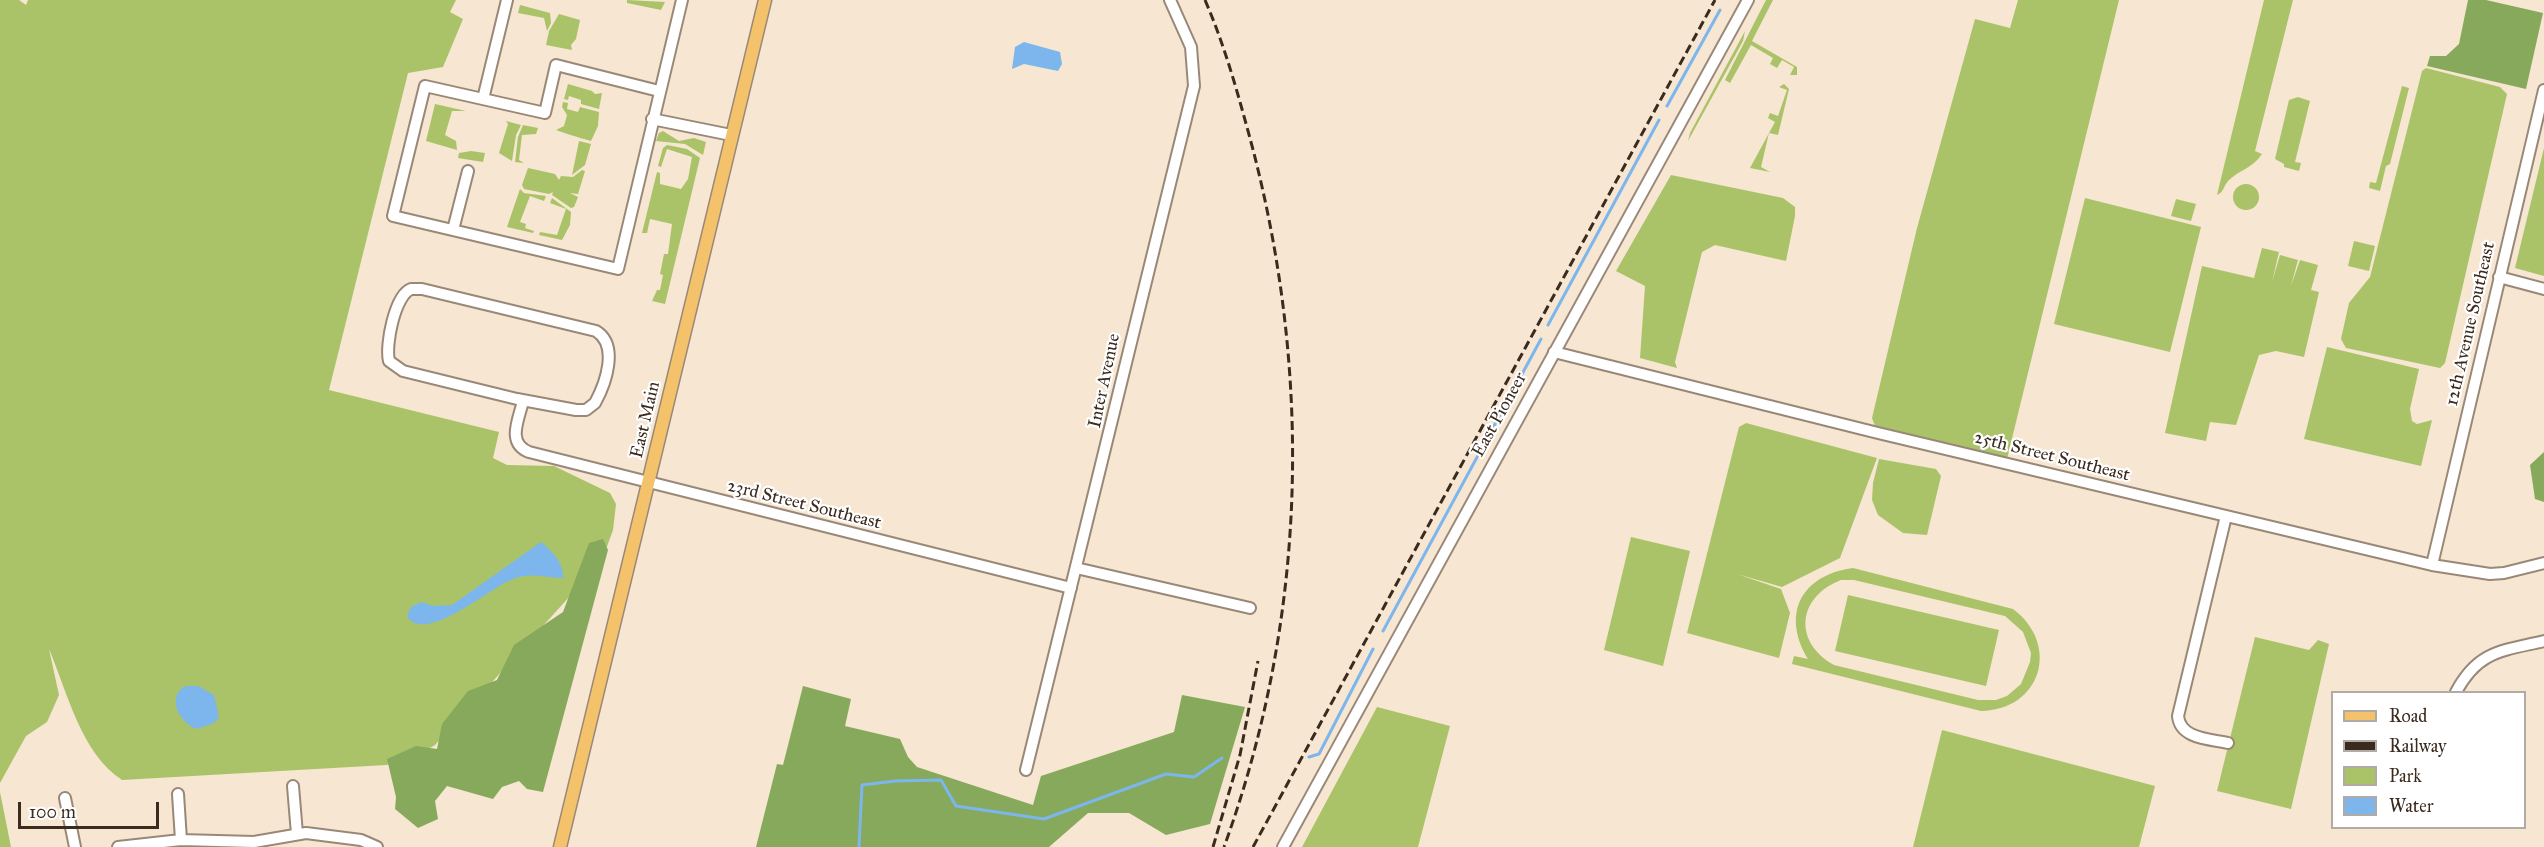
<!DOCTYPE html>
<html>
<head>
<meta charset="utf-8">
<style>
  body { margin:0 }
  #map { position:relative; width:2544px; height:847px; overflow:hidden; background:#f7e6d1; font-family:"IM FELL Great Primer",serif }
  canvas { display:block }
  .legend { position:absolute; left:2331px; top:691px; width:195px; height:138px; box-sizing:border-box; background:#fff; border:2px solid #b1aaa5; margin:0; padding:8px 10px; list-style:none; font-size:18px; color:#3b2a1e }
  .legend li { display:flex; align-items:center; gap:12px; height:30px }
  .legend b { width:30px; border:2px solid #b1aaa5 }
  .scale { position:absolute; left:18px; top:802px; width:141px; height:27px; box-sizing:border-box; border:3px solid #3b2a1e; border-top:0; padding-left:8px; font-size:18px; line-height:21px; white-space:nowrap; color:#3b2a1e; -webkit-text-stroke:4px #fff; paint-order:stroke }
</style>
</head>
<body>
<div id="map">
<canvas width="2544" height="847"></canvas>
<ul class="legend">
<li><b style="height:8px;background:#f4c26a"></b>Road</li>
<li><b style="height:8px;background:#3b2a1e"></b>Railway</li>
<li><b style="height:16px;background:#aac368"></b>Park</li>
<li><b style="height:16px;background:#7cb6ed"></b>Water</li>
</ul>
<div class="scale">100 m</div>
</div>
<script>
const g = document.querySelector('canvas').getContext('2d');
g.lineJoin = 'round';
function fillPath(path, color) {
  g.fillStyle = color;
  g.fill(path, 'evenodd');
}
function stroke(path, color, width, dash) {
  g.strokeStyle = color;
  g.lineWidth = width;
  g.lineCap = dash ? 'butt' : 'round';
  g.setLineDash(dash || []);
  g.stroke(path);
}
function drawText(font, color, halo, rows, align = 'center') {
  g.font = font + ' "IM FELL Great Primer",serif';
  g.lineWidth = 4.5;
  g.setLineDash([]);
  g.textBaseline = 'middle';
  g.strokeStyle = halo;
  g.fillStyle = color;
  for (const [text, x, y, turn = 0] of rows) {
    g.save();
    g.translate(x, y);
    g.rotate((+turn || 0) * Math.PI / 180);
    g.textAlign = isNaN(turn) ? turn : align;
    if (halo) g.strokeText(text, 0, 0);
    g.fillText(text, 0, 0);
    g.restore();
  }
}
const green = new Path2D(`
  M0,0H19L26,5L28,0H456L450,12L463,19L443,67L408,73L329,390L499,432L493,458L507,465L554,466L610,493L616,504L613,530L605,552L590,574L435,745L406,762L386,765L122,780C81,753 68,694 49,649L59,695L47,722L26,736L0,783Z
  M627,0L665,2L661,10L627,3Z
  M1766,0H1773L1752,41L1797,67V75H1790L1794,67L1782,60L1777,68L1770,64L1773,58L1751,45L1730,83L1725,80Z
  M2018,0H2119L2007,459L1875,426L1872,418L1917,228L1975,19L2010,28Z
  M2264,0H2293L2255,151L2262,154C2253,168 2239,170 2228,181C2223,187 2224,192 2217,195Z
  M520,5L550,13L551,23L547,31L544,18L518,13Z
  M559,14L580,20L576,39L571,45L572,50L546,45L549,31Z
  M1745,31L1743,41L1688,141L1690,133Z
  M2426,68L2500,87L2507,94L2445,363L2440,368L2346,348L2341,339L2349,303L2370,277L2422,71Z
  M568,84L592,91L595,94L602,93L599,109L581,104V100L569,96L568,100L564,99Z
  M1784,84L1789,89L1778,135L1769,133L1761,167L1770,172L1750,168L1775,122L1768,118L1770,113L1778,116L1787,90L1779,87Z
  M2402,86L2409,88L2390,164L2386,166L2380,191L2369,188L2370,182L2376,183Z
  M2298,97L2310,101L2295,162L2301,163L2299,171L2284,167V164L2275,159L2289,100Z
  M563,102L568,103L567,109L578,112L580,107L599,112L598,126L591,141C577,137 567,134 556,130L564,126L567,115L562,107Z
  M435,104L466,111H452L445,135L456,141L457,150L426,141Z
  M506,121L521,125L516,135L512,161L499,153L508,124Z
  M523,125L538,128L536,134L522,135L519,160L524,163L515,162L518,137Z
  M663,131L679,141L694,138L706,142L703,155L685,144L656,141L659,133Z
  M579,141L591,144L585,165L572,175Z
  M667,145L687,149L700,158L665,304L652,301L657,290H660L663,275L660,274L664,254H668L672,224L650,219L647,233H642L657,172L660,173V184L681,189L688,179L692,157L667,149L661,167L658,166L663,148Z
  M2544,148V276L2515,268Z
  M471,151L485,153L483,162L458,158L459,153Z
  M528,168L555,174L559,180L561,176L573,177L582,170L585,171L578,194L570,193L578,197L574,207L571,208L552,195L553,192L549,194L524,189L522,185Z
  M1671,175L1783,198L1795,207V216L1786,261L1715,245L1702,252L1675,362L1677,368L1640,358L1645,286L1616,271Z
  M2233 197a13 13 0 1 1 26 0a13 13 0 1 1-26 0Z
  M520,189L524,193L546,196L544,201L530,196L520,222L526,224L525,228L534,231L533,233L507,227Z
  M552,198L571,212L570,225L562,240L539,235L540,232L557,235L566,209L550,203Z
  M2085,198L2201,227L2170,352L2054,324Z
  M2176,199L2196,204L2191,221L2171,216Z
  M2354,241L2375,246L2369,271L2348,266Z
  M2262,248L2279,252L2272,282L2280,255L2298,260L2291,286L2300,260L2318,265L2311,290L2319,292L2304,357L2276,351L2259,355L2236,425L2210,422L2206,441L2165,433L2202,266L2254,278Z
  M2327,347L2419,369L2410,409L2412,421L2417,424L2432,420L2421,466L2304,439Z
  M1746,423L1877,458L1840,558L1782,587L1737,574L1781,589L1790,613L1779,658L1687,633L1739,427Z
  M1879,459L1936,469L1941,476L1927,535L1903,533L1878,515L1872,500L1873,483Z
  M1631,537L1690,551L1663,666L1604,650Z
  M1853,568L2013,609C2061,645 2041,710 1981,711L1792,664L1794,656L1808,659C1781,614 1801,575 1853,568ZM1841,580H1854L2005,616L2023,632L2031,653L2030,662L2021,684L2007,696L1996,700H1978L1834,665C1793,642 1797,597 1841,580Z
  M1848,595L1999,630L1986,686L1835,651Z
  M2255,637L2309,650L2318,640L2329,644L2291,809L2217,791Z
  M1377,707L1450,726L1418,847H1302Z
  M1942,730L2155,786L2139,847H1913Z
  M0,789V792L11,847H0Z`);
const forest = new Path2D(`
  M2468,0H2486L2543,13L2526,89L2427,66L2430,56H2446L2459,44Z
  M2544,452V502L2535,499L2530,465Z
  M603,539L608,550L543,792L527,789L519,781L502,787L493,799L447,786L435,801L438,819L418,828L395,809L396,797L387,759L416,746L437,749L442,724L468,691L497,680L514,645L563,612L589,543Z
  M803,686L851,699L845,726L900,739L908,757L917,767L1033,805L1041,776L1174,732L1182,695L1245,707L1210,824L1166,835L1129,813H1088L1049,847H756L777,764L783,765Z`);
const water = new Path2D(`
  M1024,42L1060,52L1062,64L1058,71L1024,64L1012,69L1015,47Z
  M541,542C552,551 564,563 563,578C545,578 532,572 513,579C492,586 424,646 407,616L411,607L421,602L434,606L452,605Z
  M186,686H198L214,695L219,717L214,723L197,729C180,724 165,696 186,686Z`);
const stream = new Path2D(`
  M1667,106L1720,10
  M1548,325L1659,120
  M1383,631L1541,339
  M1309,757L1319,754L1373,649
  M859,847L862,785L895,781L941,780L956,806L1044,819L1166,774L1194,777L1222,758`);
const minor = new Path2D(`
  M659,91L556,65L545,113L425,86L393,216L618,269L682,0
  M483,99L507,0
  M652,119L731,135
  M453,230L468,171
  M2499,277L2544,289
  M411,289H422L596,331C619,345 606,383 595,403L586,410H576L517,399L403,371L389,361C385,345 395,295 411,289Z
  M1554,352L1878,433L2432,565L2490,574L2504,573L2544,563
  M523,401C519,419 506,443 529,452L1071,588
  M2226,516L2178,716C2180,739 2210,739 2228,743
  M2432,565L2544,90
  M1076,568L1250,608
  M2456,692C2478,651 2501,651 2544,641
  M1026,770L1194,86L1191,47L1170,0
  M293,786L297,834
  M178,794L181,840
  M65,798L75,847
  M118,847L181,840L254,842L306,833L361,840L377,847
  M1283,847L1748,0`);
const major = new Path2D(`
  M560,847L765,0`);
const rail = new Path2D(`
  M1205,0C1225,46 1238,94 1251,142C1313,376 1307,619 1224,847
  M1213,847L1240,755L1258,661
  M1253,847L1715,0`);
const streetNames = [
  ["12th Avenue Southeast",2471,324,-77],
  ["Inter Avenue",1105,381,-78],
  ["East Pioneer",1500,415,-61],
  ["East Main",646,420,-77],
  ["25th Street Southeast",2052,457,14],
  ["23rd Street Southeast",804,505,14]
];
fillPath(green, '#aac368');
fillPath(forest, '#87a95c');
fillPath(water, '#7cb6ed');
stroke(stream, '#7cb6ed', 3);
stroke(minor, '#998878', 14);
stroke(major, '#998878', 15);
stroke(minor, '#fff', 10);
stroke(major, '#f4c26a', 12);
stroke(rail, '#3b2a1e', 3, [9, 4.5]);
drawText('18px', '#3b2a1e', '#fff', streetNames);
</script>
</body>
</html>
